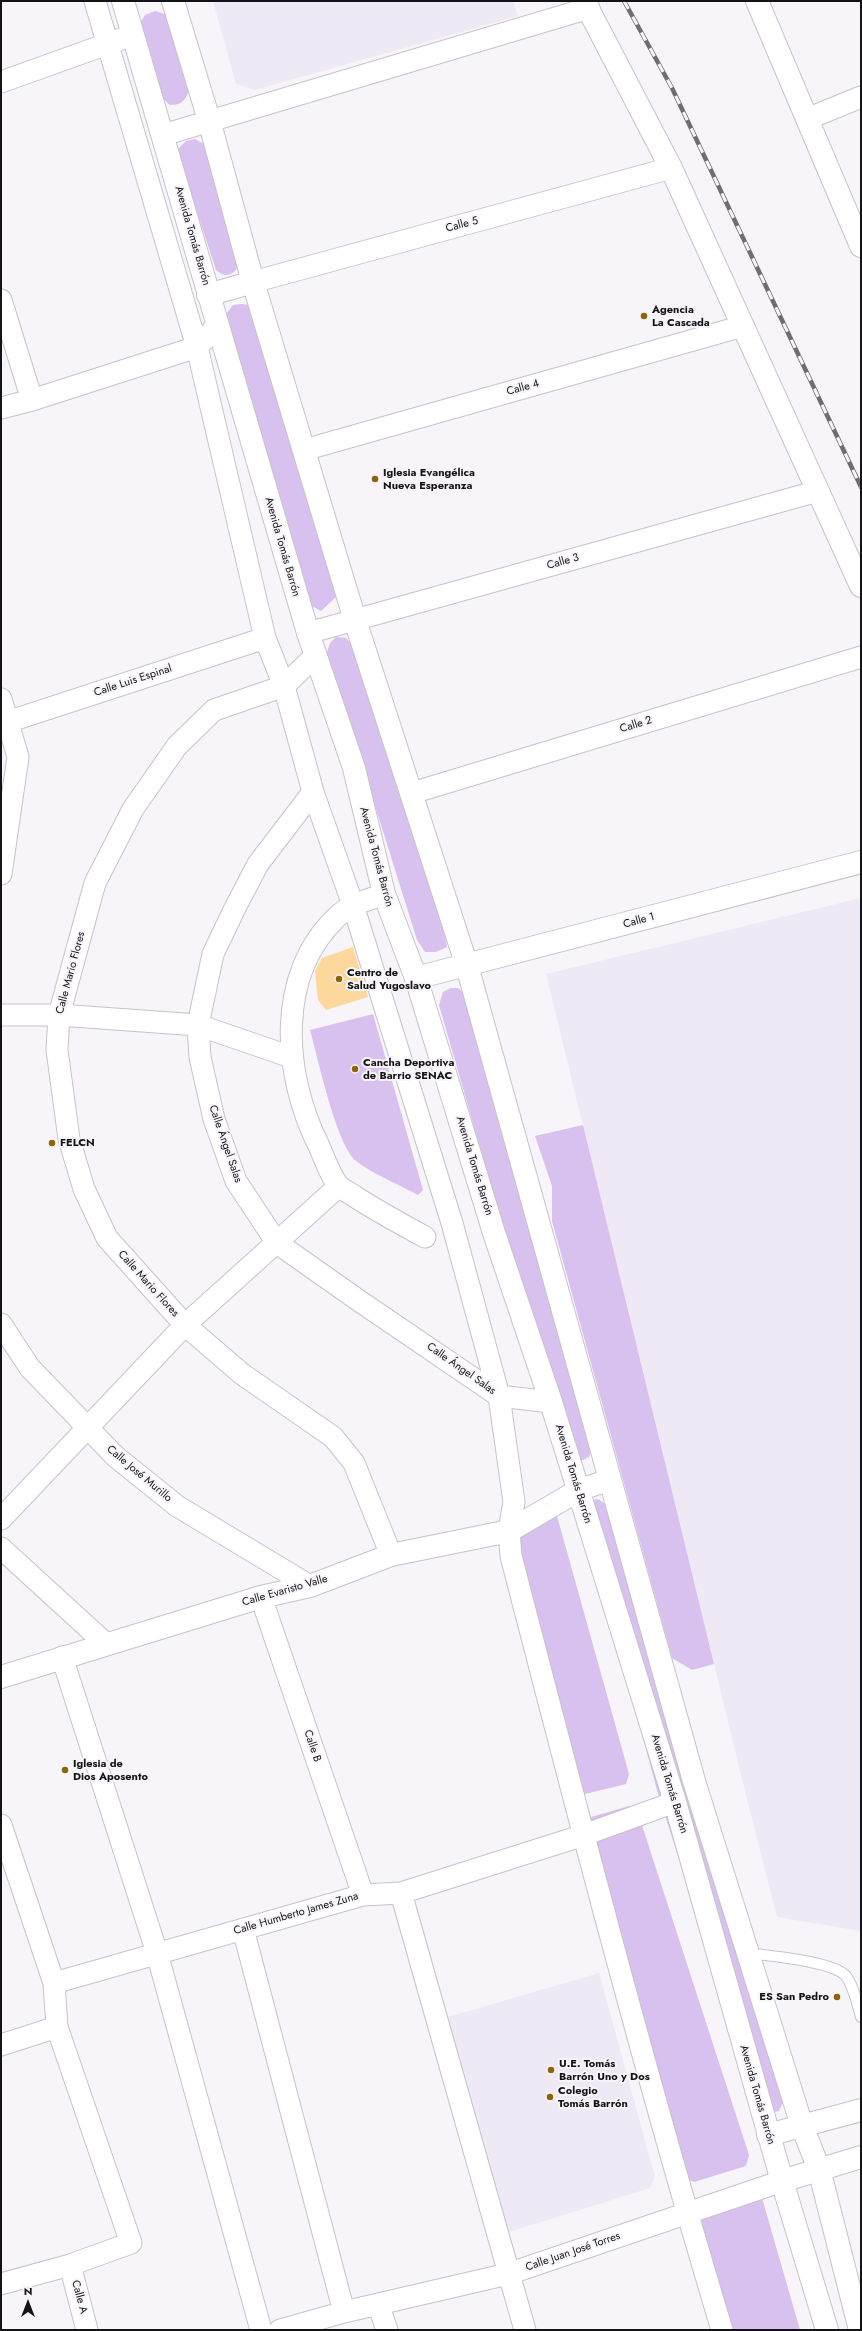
<!DOCTYPE html>
<html>
<head>
<meta charset="utf-8">
<style>
  body { margin:0 }
  #map { position:relative; width:862px; height:2331px; overflow:hidden; background:#f7f4fa; font-family:Jost,sans-serif }
  canvas { display:block }
  .frame { position:absolute; inset:0; border:2px solid #131214; pointer-events:none }
  .north { position:absolute; left:8px; top:2283px; width:40px; height:40px; -webkit-text-stroke:3px #f7f4fa; paint-order:stroke; rotate:0deg; font-size:11px; font-weight:700; line-height:16px; text-align:center; color:#131214 }
  .north::after { content:''; display:block; margin:auto; width:14px; height:18px; background:#131214; clip-path:polygon(50% 0,100% 100%,50% 72%,0 100%) }
</style>
</head>
<body>
<div id="map">
<canvas width="862" height="2331"></canvas>
<div class="frame"></div>
<div class="north">N</div>
</div>
<script>
const g = document.querySelector('canvas').getContext('2d');
g.lineJoin = 'round';
function fillPath(path, color) {
  g.fillStyle = color;
  g.fill(path, 'evenodd');
}
function stroke(path, color, width, dash) {
  g.strokeStyle = color;
  g.lineWidth = width;
  g.lineCap = dash ? 'butt' : 'round';
  g.setLineDash(dash || []);
  g.stroke(path);
}
function drawText(font, color, halo, rows, align = 'center') {
  g.font = font + ' Jost,sans-serif';
  g.lineWidth = 4;
  g.setLineDash([]);
  g.textBaseline = 'middle';
  g.strokeStyle = halo;
  g.fillStyle = color;
  for (const [text, x, y, turn = 0] of rows) {
    g.save();
    g.translate(x, y);
    g.rotate((+turn || 0) * Math.PI / 180);
    g.textAlign = isNaN(turn) ? turn : align;
    if (halo) g.strokeText(text, 0, 0);
    g.fillText(text, 0, 0);
    g.restore();
  }
}
const built = new Path2D(`
  M213,1H513L518,16L255,90L236,84Z
  M861,898V1931L777,1917L743,1783L546,974Z
  M599,1973L655,2177L650,2188L506,2233L445,2018Z`);
const green = new Path2D(`
  M155,11L168,15L189,91C185,101 181,105 170,105L164,100L140,23L145,15Z
  M195,139L204,144L239,264C235,275 226,279 216,270L178,154L179,148L186,141Z
  M241,304L250,305L253,310L336,597L321,611L312,606L308,600L227,320V313L233,305Z
  M336,637L346,638L353,646L414,831L445,935L447,947L436,952H425L417,940L327,652L330,643Z
  M451,988H458L465,994L592,1448L589,1457L581,1461H573L527,1311L439,1005L443,992Z
  M373,1014L423,1190L418,1195C400,1185 371,1173 356,1161C336,1144 318,1058 310,1030Z
  M583,1125L714,1664L692,1670L672,1658L552,1221V1186L535,1136Z
  M598,1499L605,1504L612,1518L784,2100L779,2111L770,2113L758,2108L657,1790L583,1517L590,1500Z
  M545,1516H557L629,1774L626,1784L581,1795L505,1529Z
  M629,1806L638,1813L749,2155L746,2166L694,2182L685,2178L588,1818Z
  M762,2198L800,2330H730L695,2210Z`);
const building = new Path2D(`
  M353,947L368,997L326,1010L318,1000L315,971L322,958Z`);
const service = new Path2D(`
  M748,1953C769,1956 833,1961 846,1976C854,1987 857,2003 861,2017`);
const minor = new Path2D(`
  M95,1L197,347L265,638L284,686L313,792L353,905L452,1223L499,1396L514,1502L509,1531L511,1556C578,1815 645,2074 722,2330
  M1,82L121,39
  M807,119L861,97
  M163,135L589,8
  M253,282L671,168
  M1,300L32,400
  M1,408L32,400L197,347L217,326
  M304,450L743,326
  M308,633L818,491
  M316,655L284,686L214,710L177,746L133,809L95,883L59,1015L57,1050L69,1139L84,1189L107,1238L185,1325L242,1374L333,1437L354,1463L391,1555
  M1,699L18,757L1,874
  M1,724L265,638
  M313,792L258,864L234,910L213,954L198,1025L200,1057L214,1119L236,1181L277,1243L358,1300L499,1396L551,1402
  M412,793L861,657
  M384,894C369,900 350,904 338,916C275,974 283,1075 319,1146C324,1157 331,1178 339,1186C343,1190 350,1193 354,1196C377,1211 401,1224 425,1237
  M1,1015H59L198,1025L291,1057
  M1,1324L30,1368L116,1457L177,1506L310,1586
  M579,1490L609,1480
  M1,1519L185,1325L339,1186
  M1,1548L106,1644
  M261,1597L363,1895
  M62,1657L157,1953L261,2330
  M1,1825L54,1983L57,2027L131,2243L70,2265L1,2284
  M401,1893L525,2330
  M243,1929L344,2312
  M54,1983L363,1895L401,1893L584,1835L675,1802
  M1,2045L57,2027
  M70,2265L87,2330
  M378,2304L387,2330
  M280,2330L344,2312L508,2274L782,2181`);
const tertiary = new Path2D(`
  M208,295L253,282
  M1,1677L261,1597L310,1586L391,1555L509,1531L579,1490`);
const secondary = new Path2D(`
  M416,978L861,862
  M768,2135L861,2110
  M782,2181L861,2157`);
const primary = new Path2D(`
  M123,1L308,633L354,768L384,894L416,978L494,1233L551,1402L675,1802L782,2181L827,2330
  M173,1L209,120L253,282L355,620L467,966L694,1781L802,2126L819,2169L860,2330
  M584,1L671,168L861,586
  M757,1L861,246`);
const rail = new Path2D(`
  M624,1L672,88L861,487`);
const markers = [
  [644,316,4,"#8d6408"],
  [375,479,4,"#8d6408"],
  [339,979,4,"#8d6408"],
  [355,1069,4,"#8d6408"],
  [52,1143,4,"#8d6408"],
  [65,1770,4,"#8d6408"],
  [837,1997,4,"#8d6408"],
  [551,2070,4,"#8d6408"],
  [550,2097,4,"#8d6408"]
];
const streetNames = [
  ["Calle 5",462,225,-15],
  ["Avenida Tomás Barrón",192,236,74],
  ["Calle 4",523,388,-16],
  ["Avenida Tomás Barrón",282,547,74],
  ["Calle 3",563,562,-16],
  ["Calle Luis Espinal",133,681,-18],
  ["Calle 2",636,725,-17],
  ["Avenida Tomás Barrón",376,857,75],
  ["Calle 1",639,921,-15],
  ["Calle Mario Flores",71,973,-75],
  ["Calle Ángel Salas",225,1144,71],
  ["Avenida Tomás Barrón",474,1166,73],
  ["Calle Mario Flores",148,1284,48],
  ["Calle Ángel Salas",461,1369,35],
  ["Calle José Murillo",139,1474,40],
  ["Avenida Tomás Barrón",573,1474,73],
  ["Calle Evaristo Valle",285,1591,-16],
  ["Calle B",312,1746,71],
  ["Avenida Tomás Barrón",669,1784,73],
  ["Calle Humberto James Zuna",296,1914,-16],
  ["Avenida Tomás Barrón",757,2095,74],
  ["Calle Juan José Torres",573,2252,-19],
  ["Calle A",79,2297,75]
];
const poiNames = [
  ["Agencia",652,310],
  ["La Cascada",652,323],
  ["Iglesia Evangélica",383,473],
  ["Nueva Esperanza",383,486],
  ["Centro de",347,973],
  ["Salud Yugoslavo",347,986],
  ["Cancha Deportiva",363,1063],
  ["de Barrio SENAC",363,1076],
  ["FELCN",60,1143],
  ["Iglesia de",73,1764],
  ["Dios Aposento",73,1777],
  ["ES San Pedro",829,1997,"right"],
  ["U.E. Tomás",559,2064],
  ["Barrón Uno y Dos",559,2077],
  ["Colegio",558,2091],
  ["Tomás Barrón",558,2104]
];
fillPath(built, '#efe9f6');
fillPath(green, '#d8c0ef');
fillPath(building, '#fcd89d');
stroke(service, '#c6c3c9', 12);
stroke(minor, '#c6c3c9', 23);
stroke(tertiary, '#c6c3c9', 24);
stroke(secondary, '#c6c3c9', 24);
stroke(primary, '#c6c3c9', 24);
stroke(service, '#fff', 10);
stroke(minor, '#fff', 21);
stroke(tertiary, '#fff', 22);
stroke(secondary, '#fff', 22);
stroke(primary, '#fff', 22);
stroke(rail, '#6f6d71', 4.5);
stroke(rail, '#f7f4fa', 3, [9]);
for (const [x, y, r, color] of markers) {
  const dot = new Path2D();
  dot.arc(x, y, r, 0, 2 * Math.PI);
  g.fillStyle = color;
  g.fill(dot);
  stroke(dot, '#f7f4fa', 1.5);
}
drawText('11px', '#131214', '#f7f4fa', streetNames);
drawText('bold 11px', '#131214', '#f7f4fa', poiNames, 'left');
</script>
</body>
</html>
